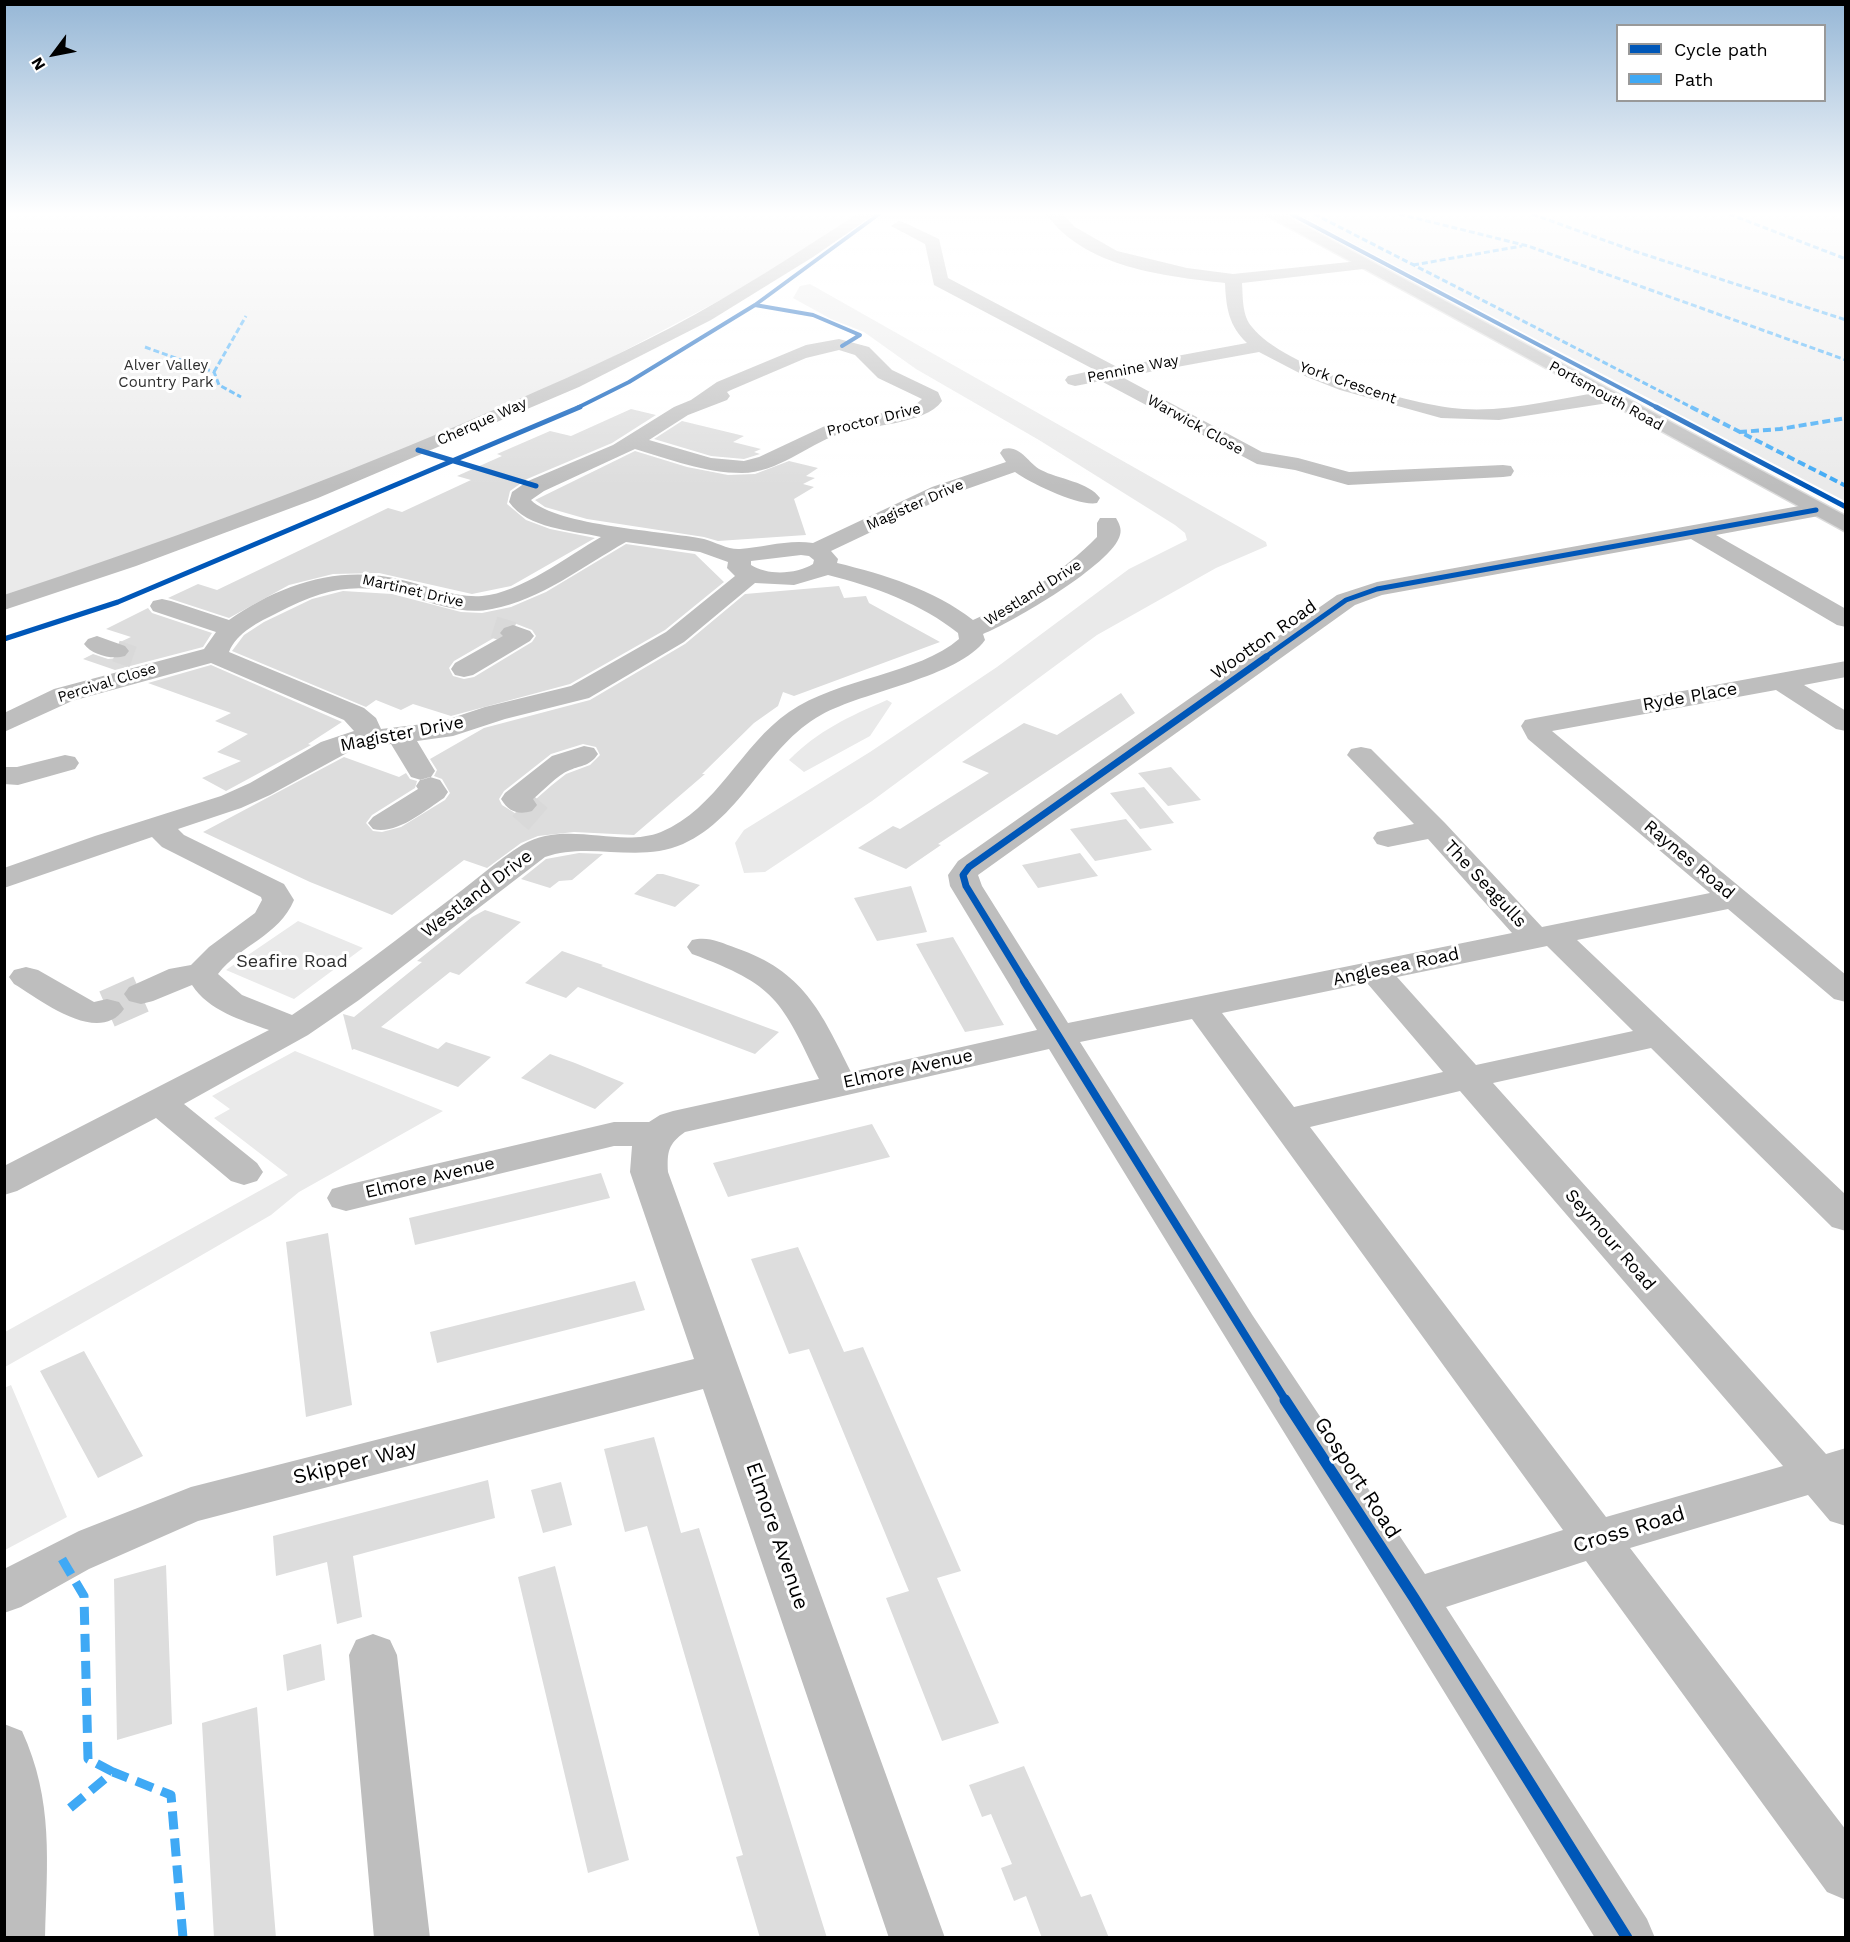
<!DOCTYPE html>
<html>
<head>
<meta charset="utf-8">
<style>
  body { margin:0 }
  #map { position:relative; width:1850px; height:1942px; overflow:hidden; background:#fff; font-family:"Work Sans",sans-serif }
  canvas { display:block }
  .frame { position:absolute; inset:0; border:6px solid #000; pointer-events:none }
  .legend { position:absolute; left:1616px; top:24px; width:210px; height:78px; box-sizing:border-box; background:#fff; border:2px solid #999; margin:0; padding:8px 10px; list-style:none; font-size:18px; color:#000 }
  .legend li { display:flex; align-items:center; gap:12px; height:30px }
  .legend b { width:30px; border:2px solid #999 }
  .north { position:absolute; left:24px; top:24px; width:60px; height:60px; -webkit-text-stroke:4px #fff; paint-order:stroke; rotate:238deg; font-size:16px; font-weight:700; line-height:24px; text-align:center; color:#000 }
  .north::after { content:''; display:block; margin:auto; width:21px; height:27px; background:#000; clip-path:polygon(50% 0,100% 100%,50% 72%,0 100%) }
</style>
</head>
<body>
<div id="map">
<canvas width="1850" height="1942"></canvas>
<div class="frame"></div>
<ul class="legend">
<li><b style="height:8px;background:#0057b8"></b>Cycle path</li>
<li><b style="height:8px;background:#3fa9f5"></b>Path</li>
</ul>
<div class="north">N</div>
</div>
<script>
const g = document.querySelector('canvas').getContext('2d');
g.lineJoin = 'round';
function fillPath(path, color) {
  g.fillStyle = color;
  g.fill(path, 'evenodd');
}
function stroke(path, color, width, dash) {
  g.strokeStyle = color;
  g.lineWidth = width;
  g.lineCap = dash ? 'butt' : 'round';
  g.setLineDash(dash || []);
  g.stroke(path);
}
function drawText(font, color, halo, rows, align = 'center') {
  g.font = font + ' "Work Sans",sans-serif';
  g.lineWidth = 6;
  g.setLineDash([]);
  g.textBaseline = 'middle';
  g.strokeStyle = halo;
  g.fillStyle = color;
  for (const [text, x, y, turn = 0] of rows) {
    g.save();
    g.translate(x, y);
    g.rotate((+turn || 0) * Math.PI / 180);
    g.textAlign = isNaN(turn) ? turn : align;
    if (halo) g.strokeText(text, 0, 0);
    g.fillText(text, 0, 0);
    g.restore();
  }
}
const green = new Path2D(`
  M4,214H860L802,257L529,401L229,523L5,600Z
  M1297,214H1845V501Z
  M810,284L1266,542L1267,546L1216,568L1097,635L872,801L765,872L744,873L735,843L744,830L870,752L997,667L1129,569L1187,540L1185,533L1175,525L1039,440L916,369L864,332L831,319L793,298L800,286Z
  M887,700L892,703L870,736L804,772L789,760C819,730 848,717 887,700Z
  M298,921L363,948L294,999L226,970Z
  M295,1051L443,1111L299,1192L271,1215L188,1263L5,1367V1332L288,1175L214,1118L230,1109L212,1096Z
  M11,1385L67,1517L5,1550L4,1388Z`);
const building = new Path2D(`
  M631,409L656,415L612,443L527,479L510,491L507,504L526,520L550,529L595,538L511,586L472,594L379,573L333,574L289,585L229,618L168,598L198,584L217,590L388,508L402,512L471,480L457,476L502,456L497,454L550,431L571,436Z
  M682,421L744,436L733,442L761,449L754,452L760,454L744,459L711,456L654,439Z
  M635,451L687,467L728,475L755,474L789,461L818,468L806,476L815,478L803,484L814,487L794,499L806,535L718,541L704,537L587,519L545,507L535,500Z
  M626,544L695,554L724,582L665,630L570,684L451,716L413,704L401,710L376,700L366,707L232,651L244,635L264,622L312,599L343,591L392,594L461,612L482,613L511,607L546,592ZM514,623L532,630L536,636L532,642L474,677L464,679L453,676L449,668L454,661L499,635L498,632L503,626Z
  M839,586L844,598L866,596L869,603L940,642L794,696L783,692L778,706L754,723L702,774H705L634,835L574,832L538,836L521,843L487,868L464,860L392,915L310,882L203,832L344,757L399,777L406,773L410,779L417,781L415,788L372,815L366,823L373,831L382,832L401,827L445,800L450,793L442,779L434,776L437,770L430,759L484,728L590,700L685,644L745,594ZM583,744L596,747L600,755L590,765L566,774L552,785L536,799L539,805L534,812L518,815L502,805L499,799L504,791L551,754Z
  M148,608L152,613L212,633L203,647L115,670L83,659L93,654L108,659L127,657L131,650L120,642L131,637L106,629Z
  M211,665L342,722L308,744L311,745L226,791L202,778L241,761L217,752L248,734L215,721L231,713L148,683Z
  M1121,693L1135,713L938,844L941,845L906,869L858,848L893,826L900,829L989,773L962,762L1024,723L1057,735Z
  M1171,767L1201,800L1168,806L1138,773Z
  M1144,787L1174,823L1140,829L1110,793Z
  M1126,819L1152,850L1095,861L1070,829Z
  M579,853L603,854L572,880L559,881L550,888L521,879L546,859Z
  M1080,853L1098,876L1038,888L1022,865Z
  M657,874H663L700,885L675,907L634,894Z
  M911,886L927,932L877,941L854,898Z
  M485,910L521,922L459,975L450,972L381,1027L438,1049L446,1042L491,1057L458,1087L354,1049L352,1050L343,1014L354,1017L422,962L417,961L472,917Z
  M953,937L967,961L1004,1025L965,1032L916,944Z
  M562,951L603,965L601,966L779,1032L755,1054L578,987L566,998L525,983Z
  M550,1054L575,1063L624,1083L595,1109L521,1078Z
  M872,1124L890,1157L728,1197L713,1163Z
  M601,1173L610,1198L415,1245L409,1218Z
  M328,1233L352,1405L306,1417L286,1242Z
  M798,1247L844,1352L863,1347L961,1571L937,1578L999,1723L942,1741L886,1598L909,1591L809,1349L789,1354L751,1259Z
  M635,1281L645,1310L437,1363L430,1332Z
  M84,1351L143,1456L98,1478L40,1371Z
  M654,1437L681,1533L699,1528L827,1938H760L736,1857L743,1855L647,1526L625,1532L604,1449Z
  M488,1480L495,1518L353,1556L362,1617L337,1624L327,1562L276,1576L273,1536Z
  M561,1482L572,1525L543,1533L531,1490Z
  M166,1565L172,1724L117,1740L114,1579Z
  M555,1566L629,1860L588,1873L518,1577Z
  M321,1644L325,1680L287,1691L283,1655Z
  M257,1707L276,1938H214L202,1723Z
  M1024,1766L1081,1897L1091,1894L1109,1938H1042L1026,1896L1014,1901L1001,1868L1012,1864L991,1814L982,1817L969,1785Z`);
const minorTunnelFar2 = new Path2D(`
  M494,627L513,633
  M116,651L133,657`);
const minorTunnelFar1 = new Path2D(`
  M522,805L538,819`);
const minorTunnel = new Path2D(`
  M107,1009L141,994`);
const minor = new Path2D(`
  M857,214H875L813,257L711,320L579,387L318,498L136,566L4,610V595C158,544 310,488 459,425C531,394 603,363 672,327C736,293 797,253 857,214Z
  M1046,214H1062L1075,227L1117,251L1187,268L1233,274L1369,260L1371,264L1369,268L1363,269L1242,283C1243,297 1242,316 1252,327C1283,367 1412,406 1463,409C1511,412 1560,398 1608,391L1618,397L1608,403L1499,420L1441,418L1340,390L1307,377L1259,352L1122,377L1262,452L1298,458L1349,472L1503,465L1511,466L1514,471L1511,476L1503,477L1348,485L1295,470L1257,464L1101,381L1075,386L1068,384L1065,380L1068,376L1095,370L934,285L925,244L891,226L899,221L905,223L939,239L948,278L1117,367L1247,343C1229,326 1226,308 1225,283C1164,276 1085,268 1046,214Z
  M839,339L869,347L892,370L938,392L942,401C925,425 867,425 839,434C807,445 777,473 742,473C705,473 669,459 635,449L544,491L531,500C557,526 665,531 704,539C715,542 729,550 740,549C764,547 789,539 813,543L932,487L1006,462L1000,453L1003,449C1020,444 1027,462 1041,470C1058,479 1089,482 1100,498L1097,503C1080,507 1030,483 1015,472L947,496L831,551L838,559L837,563C883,574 935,590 973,620C1017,601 1063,572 1097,537V523L1100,518H1116C1119,523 1122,529 1120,535C1113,564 1011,623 983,634L985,640C959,677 864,691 821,715C765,746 743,817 683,844C638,864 590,841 545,857L359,1000L308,1035L184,1104L257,1163L263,1172L257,1181L244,1185L231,1181L156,1118L17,1191L4,1195V1166L269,1030C241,1020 209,1011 192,985L153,1001L141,1004L129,1001L124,994L129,987L169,969L191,965L209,947L255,913L262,900L261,897L162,847L152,837L4,888V868L95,836L221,796L250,783L321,742L354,731L344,720L211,663L72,701L4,732V713L54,689L204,649L216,632L153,611L150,606L153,601L162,599L171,601L229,620C280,584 340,564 402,580C428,586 455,598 482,596C520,593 568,556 601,537C571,530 528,529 509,502L512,492L528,481L613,445L674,407L691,400L717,382L806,345ZM839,350L855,355L878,378L922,399L914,406L825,426L759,457L744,461L711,458L649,440L688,415L727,400L730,396L727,392L731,390L806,358ZM626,542L700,552L728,562L727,568L735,576L666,632L571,686L485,707L440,722L381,729L376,718L364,708L229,652C237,632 259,622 277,613C327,587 357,581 412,597C438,605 465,615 492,609C541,600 583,566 626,542ZM801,555L809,556L814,560L813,564C797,574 768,576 751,565V561ZM828,575C873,586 922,604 958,633L959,639C919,674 838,678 789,712C741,745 717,809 661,832C618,849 567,819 522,845C498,860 476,880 453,897C400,937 347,978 292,1015L242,995L218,974C240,945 279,936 294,900L284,884L184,835L178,829L241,808L270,795L356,748L391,744L411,777L421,780L431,777L435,771L417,741L453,736L505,719L589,698L684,642L755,583L794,585Z
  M1816,503L1824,505L1827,510L1824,515L1716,535L1846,609V627L1837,625L1691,539L1382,595L1355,605L978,875L982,886L1068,1023L1512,933L1428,839L1388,847L1377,844L1373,838L1377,832L1414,824L1347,755L1351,749L1361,747L1371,749L1445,823L1542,927L1710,893L1528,739L1521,726L1525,720L1535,718L1846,661V677L1804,685L1846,711V731L1836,729L1776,690L1552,731L1846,975V1002L1834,999L1728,909L1577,940L1846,1195V1231L1832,1227L1651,1048L1493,1083L1826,1454L1846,1448V1526L1830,1521L1808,1495L1630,1548L1846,1830V1900L1827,1892L1586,1561L1446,1607L1647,1919L1655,1938H1595C1414,1640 1229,1346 1049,1049L685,1132C668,1144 667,1152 668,1172L945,1938H889L703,1389L198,1521L89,1569L21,1607L4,1613V1569L79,1531L191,1487L694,1359L630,1172L632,1146H614L346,1211L332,1207L327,1198L332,1189L346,1185L614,1122H649L660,1115L673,1111L819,1079C781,1000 776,985 692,954L687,947L692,940C708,936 720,942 736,948C803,971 821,1011 851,1072L1037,1030L950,886L948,875L958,861L1337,595L1377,582ZM1547,946L1633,1031L1476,1065L1397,977ZM1367,983L1443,1072L1294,1107L1222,1013ZM1192,1019L1563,1530L1425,1574L1253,1316L1080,1042ZM1460,1091L1783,1466L1606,1517L1310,1127Z
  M513,625L530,631L534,636L530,641L473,675L464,677L455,675L451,669L455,663L503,636L500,633L504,628Z
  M97,636L125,646L129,651L125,656C112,660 92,655 84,644L88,639Z
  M584,746L594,748L598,754C590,766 582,765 570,770C557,775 543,791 533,799L537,805L532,811C518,815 509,812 501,799L505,793L552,756Z
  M65,755L75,757L79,763L75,769L18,785L4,784V767H17Z
  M430,777L440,780L448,792L444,798C424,811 397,835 373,829L368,823L373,817L418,789L416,786L420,780Z
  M26,967L38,970L94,1002L107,999L119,1002L124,1009C98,1046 41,1000 14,984L9,977L14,970Z
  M373,1634L390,1640L397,1655L430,1938H374L349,1655L356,1640Z
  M4,1724L22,1731C54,1801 47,1862 45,1938H4Z`);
const major = new Path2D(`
  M1264,214H1283L1846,516V532Z`);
const quietFar2 = new Path2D(`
  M1314,214L1693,408
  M1399,214L1528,246L1846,360
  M1532,214L1634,251L1846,320
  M1729,214L1846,259
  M1413,265L1522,246
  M145,347L214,372L219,385L241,397
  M214,372L246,316`);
const quietFar1 = new Path2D(`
  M1691,407L1846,486
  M1739,432L1780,429L1846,418`);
const quiet = new Path2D(`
  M62,1559L84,1596L88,1759L113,1772
  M70,1808L113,1772L171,1795L183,1938`);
const cyclewayFar4 = new Path2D(`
  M1291,214L1658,408
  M755,305L813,315L860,335L842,346
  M577,408L629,382L755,305L879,214`);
const cyclewayFar3 = new Path2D(`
  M1656,407L1846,507
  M418,450L536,486
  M4,639L118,602L580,407
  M1264,658L1346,600L1377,589L1816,510`);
const cyclewayFar2 = new Path2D(`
  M1025,982L966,886L963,875L969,867L1266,657`);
const cyclewayFar1 = new Path2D(`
  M1024,981L1286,1401`);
const cycleway = new Path2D(`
  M1285,1400L1414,1598L1627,1938`);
const farParknames = [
  ["Alver Valley",166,366],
  ["Country Park",166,383]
];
const farStreetnames = [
  ["Pennine Way",1133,369,-11],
  ["York Crescent",1348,383,19],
  ["Portsmouth Road",1606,396,29],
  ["Proctor Drive",874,420,-14],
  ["Cherque Way",482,422,-24],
  ["Warwick Close",1195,425,29],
  ["Magister Drive",915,505,-24],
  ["Martinet Drive",413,591,13],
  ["Westland Drive",1033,593,-32],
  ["Percival Close",107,683,-17]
];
const streetNames = [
  ["Wootton Road",1264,640,-35],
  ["Ryde Place",1690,697,-10],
  ["Magister Drive",402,734,-11],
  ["Raynes Road",1689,860,40],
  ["The Seagulls",1485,884,47],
  ["Westland Drive",477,894,-37],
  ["Anglesea Road",1396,967,-12],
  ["Elmore Avenue",908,1069,-12],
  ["Elmore Avenue",430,1178,-13],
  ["Seymour Road",1610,1240,49]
];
const parkNames = [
  ["Seafire Road",292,962]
];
const nearStreetnames = [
  ["Skipper Way",355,1463,-14],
  ["Gosport Road",1357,1478,57],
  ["Cross Road",1629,1530,-17],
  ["Elmore Avenue",777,1536,71]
];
fillPath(green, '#eaeaea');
fillPath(building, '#ddd');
stroke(minorTunnelFar2, '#d9d9d9', 22, [22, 11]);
stroke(minorTunnelFar1, '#d9d9d9', 29, [29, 14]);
stroke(minorTunnel, '#d9d9d9', 38, [38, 19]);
stroke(major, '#dbdbdb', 3);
fillPath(minor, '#bebebe');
fillPath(major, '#bdbdbd');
stroke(quietFar2, '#3fa9f5', 3, [6, 3]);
stroke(quietFar1, '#3fa9f5', 4, [8, 4]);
stroke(quiet, '#3fa9f5', 9, [18, 9]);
stroke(cyclewayFar4, '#0057b8', 4);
stroke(cyclewayFar3, '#0057b8', 5);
stroke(cyclewayFar2, '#0057b8', 7);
stroke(cyclewayFar1, '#0057b8', 8);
stroke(cycleway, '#0057b8', 11);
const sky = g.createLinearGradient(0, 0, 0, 486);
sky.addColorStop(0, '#96b7d6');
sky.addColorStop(0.44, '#fff');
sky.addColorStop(1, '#ffffff00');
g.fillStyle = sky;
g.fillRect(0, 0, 1850, 486);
drawText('15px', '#303030', '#fff', farParknames);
drawText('15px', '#000', '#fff', farStreetnames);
drawText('18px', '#000', '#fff', streetNames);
drawText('18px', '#303030', '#fff', parkNames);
drawText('21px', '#000', '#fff', nearStreetnames);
</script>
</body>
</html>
